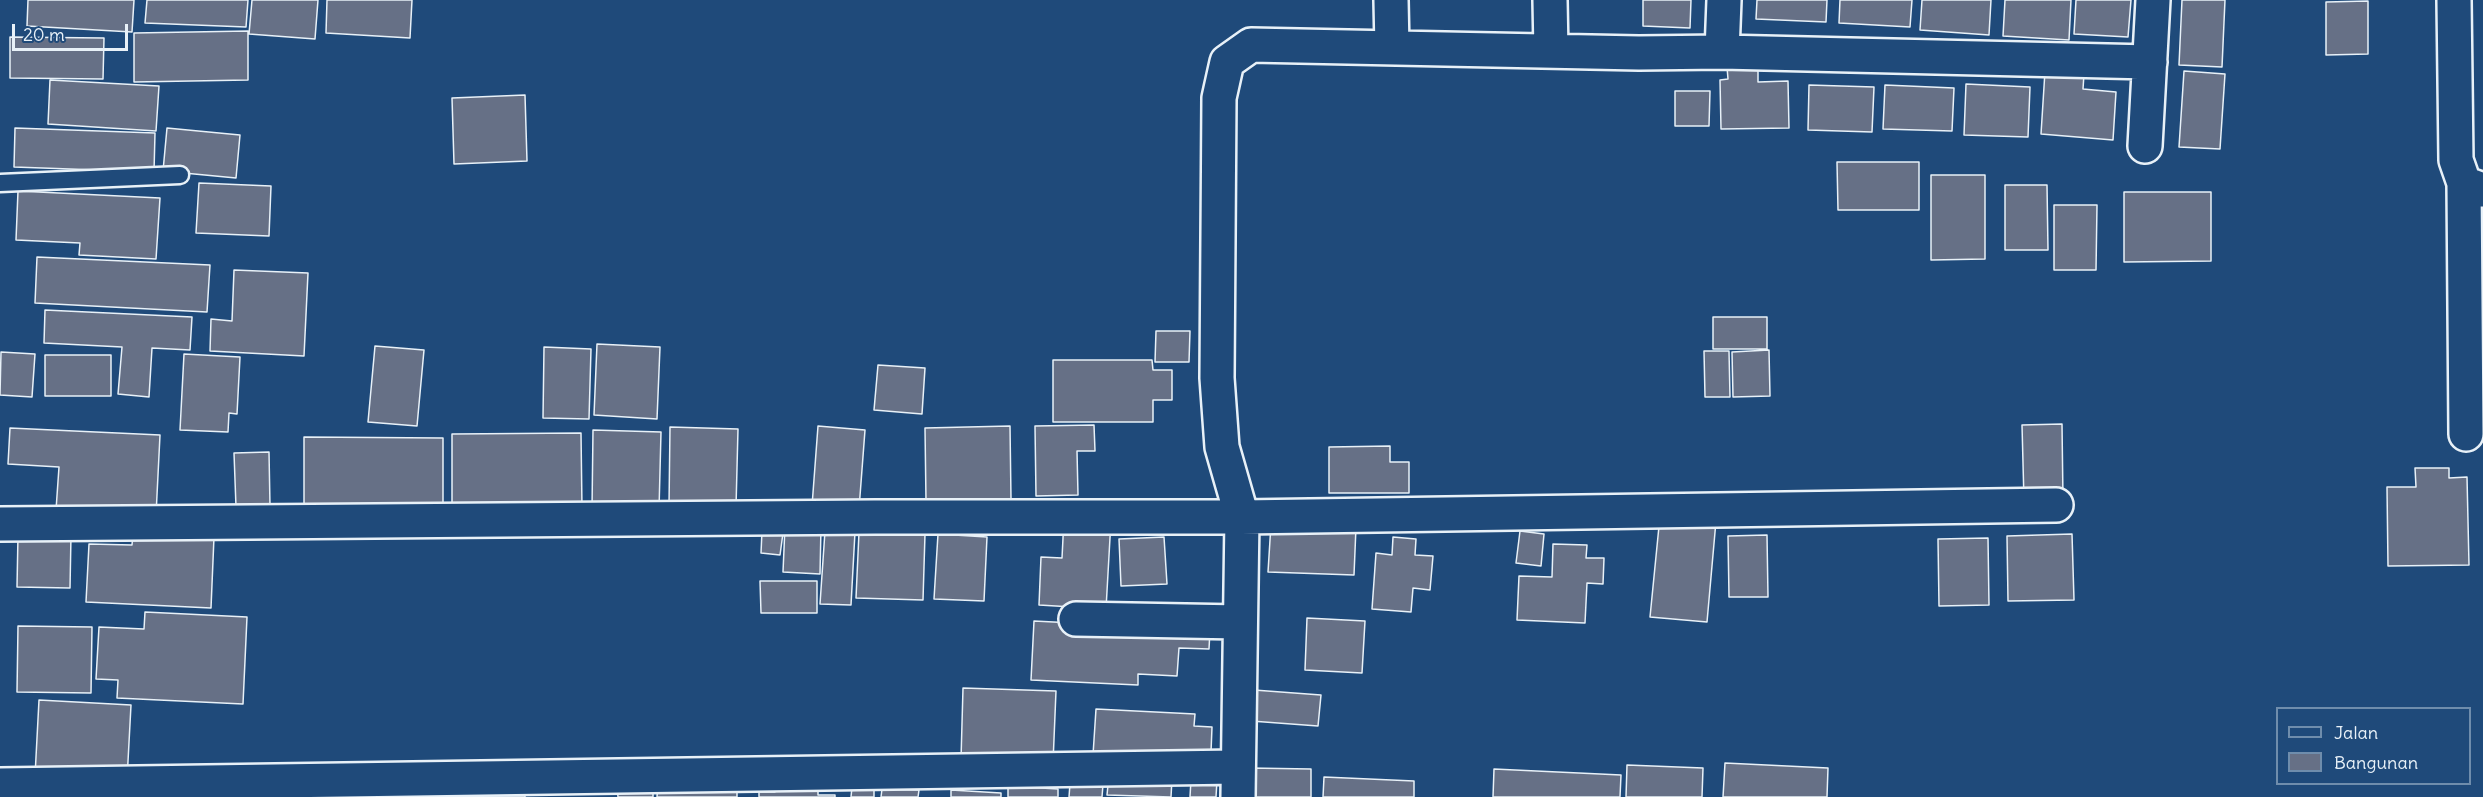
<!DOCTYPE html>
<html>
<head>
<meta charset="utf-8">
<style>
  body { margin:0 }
  #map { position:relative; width:2483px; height:797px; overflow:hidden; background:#1f4a7a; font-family:Delius,sans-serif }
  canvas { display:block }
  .legend { position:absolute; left:2276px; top:707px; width:195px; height:78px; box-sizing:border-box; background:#1f4a7a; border:2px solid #6f8dac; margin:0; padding:8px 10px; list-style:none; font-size:18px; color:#e8f1f8 }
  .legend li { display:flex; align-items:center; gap:12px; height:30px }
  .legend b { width:30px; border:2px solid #6f8dac }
  .scale { position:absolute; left:12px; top:24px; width:116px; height:27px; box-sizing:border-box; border:3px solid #e8f1f8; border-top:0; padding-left:8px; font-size:18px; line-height:21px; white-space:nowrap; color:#e8f1f8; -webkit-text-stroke:4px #1f4a7a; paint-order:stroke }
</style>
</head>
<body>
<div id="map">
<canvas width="2483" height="797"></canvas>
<ul class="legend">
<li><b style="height:8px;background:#1f4a7a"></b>Jalan</li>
<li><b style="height:16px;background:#667086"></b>Bangunan</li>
</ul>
<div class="scale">20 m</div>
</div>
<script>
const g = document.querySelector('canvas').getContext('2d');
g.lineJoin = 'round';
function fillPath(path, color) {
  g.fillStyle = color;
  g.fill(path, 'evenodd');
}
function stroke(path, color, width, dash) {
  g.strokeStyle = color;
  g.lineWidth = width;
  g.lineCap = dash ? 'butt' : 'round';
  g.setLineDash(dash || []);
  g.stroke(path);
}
const building = new Path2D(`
  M28,0H134L132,32L27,26Z
  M147,0H248L246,27L145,23Z
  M252,0H318L315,39L249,34Z
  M327,0H412L410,38L326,33Z
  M1643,0H1691L1690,28L1643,26Z
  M1757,0H1827L1826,22L1756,19Z
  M1840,0H1912L1910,27L1839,23Z
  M1922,0H1991L1989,35L1920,30Z
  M2005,0H2071L2069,40L2003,36Z
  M2076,0H2131L2128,37L2074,34Z
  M2182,0H2225L2222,67L2179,65Z
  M2368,1V54L2326,55V2Z
  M248,31V80L134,82V33Z
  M10,37L104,38L103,79L10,78Z
  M1758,66V82L1788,81L1789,128L1721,129L1720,80L1728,79L1727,67Z
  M2045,71L2084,74L2083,89L2116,92L2113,140L2041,134Z
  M2184,71L2225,74L2220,149L2179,147Z
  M50,80L159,86L156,131L48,124Z
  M1966,84L2030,87L2028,137L1964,135Z
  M1809,85L1874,87L1872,132L1808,130Z
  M1885,85L1954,88L1952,131L1883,129Z
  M1675,91H1710L1709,126H1675Z
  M525,95L527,161L454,164L452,98Z
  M15,128L155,133L154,172L14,167Z
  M167,128L240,135L236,178L163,171Z
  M1837,162H1919V210H1838Z
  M1931,175H1985V259L1931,260Z
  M199,183L271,186L269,236L196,233Z
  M2005,185H2047L2048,250H2005Z
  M18,191L160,198L156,259L79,255L80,243L16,240Z
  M2124,192H2211V261L2124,262Z
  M2054,205H2097L2096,270H2054Z
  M37,257L210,265L207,312L35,303Z
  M234,270L308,273L304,356L210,351L211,319L232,321Z
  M45,310L192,317L190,350L152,348L149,397L118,394L122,347L44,343Z
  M1713,317H1767V349H1713Z
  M1156,331H1190L1189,362H1155Z
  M597,344L660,347L657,419L594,415Z
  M375,346L424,350L417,426L368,422Z
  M544,347L591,349L589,419L543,418Z
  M1769,350L1770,396L1733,397L1732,352Z
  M1704,351H1729L1730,397H1705Z
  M1,352L35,354L32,397L0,395Z
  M184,354L240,357L237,414L229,413L228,432L180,430Z
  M45,355H111V396H45Z
  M1053,360H1152L1153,370H1172V400H1153V422H1053Z
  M878,365L925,368L922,414L874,410Z
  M2062,424L2063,500L2024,501L2022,425Z
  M1094,425L1095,451H1077L1078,495L1036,496L1035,426Z
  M818,426L865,430L859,509L812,506Z
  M1010,426L1011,499L926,501L925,428Z
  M670,427L738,429L736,507L669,506Z
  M10,428L160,435L156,515L56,510L59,467L8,464Z
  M593,430L661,432L659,510L592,509Z
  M581,433L582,509L452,510V434Z
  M304,437L443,438V512H304Z
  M1390,446V462H1409V493H1329V447Z
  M269,452L270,506L236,507L234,453Z
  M2415,468H2449V478L2467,477L2469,565L2388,566L2387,487H2416Z
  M1660,516L1716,521L1707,622L1650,617Z
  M1064,518L1111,520L1106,609L1039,605L1041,557L1062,558Z
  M1271,524L1356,527L1354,575L1268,572Z
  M785,526L821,527L820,574L783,572Z
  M762,531L783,533L780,555L761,553Z
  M825,531L855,532L851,605L820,604Z
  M1520,531L1544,534L1541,566L1516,563Z
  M859,532L925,534L923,600L856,598Z
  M133,533L214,537L211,608L86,602L89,544L132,545Z
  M938,534L987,537L984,601L934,599Z
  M2072,534L2074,600L2008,601L2007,536Z
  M18,535H71L70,588L17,587Z
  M1767,535L1768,597H1729L1728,536Z
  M1164,537L1167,584L1121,586L1119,539Z
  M1393,537L1416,539L1415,555L1433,556L1430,590L1413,588L1411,612L1372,609L1376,553L1392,555Z
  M1988,538L1989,605L1939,606L1938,539Z
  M1553,544L1587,545L1586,558H1604L1603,584L1587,583L1585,623L1517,620L1519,576L1552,577Z
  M760,581H817V613H761Z
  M145,612L247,617L243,704L117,698L118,680L96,679L99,627L144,629Z
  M1307,618L1365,621L1362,673L1305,670Z
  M1034,621L1210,630L1209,649L1179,648L1177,676L1138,674V685L1031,680Z
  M18,626L92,627L91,693L17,692Z
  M963,688L1056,691L1053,763L961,759Z
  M1254,690L1321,695L1318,726L1251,721Z
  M39,700L131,705L127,780L35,776Z
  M1096,709L1195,714L1194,726L1212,727L1211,752L1193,751L1192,761L1093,755Z
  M1725,763L1828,768L1827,797H1723Z
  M1627,765L1703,768L1702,797H1626Z
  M1249,768L1311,769V797H1248Z
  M1494,769L1621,775L1620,797H1493Z
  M1071,770L1104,772L1102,797H1069Z
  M1109,775L1172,779L1171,797L1107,795Z
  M1324,777L1414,781V797H1323Z
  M1191,779L1217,780L1216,797H1190Z
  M658,783L737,785V797H657Z
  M776,784L818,785V795H835V797H759V792H775Z
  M653,785V797H618L617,786Z
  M1008,786L1058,789V797H1008Z
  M852,787L874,788V797H851Z
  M882,789L919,790L918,797H881Z
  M951,790L1001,793V797H951Z
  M472,794L525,795V797H472Z`);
const service = new Path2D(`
  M0,183L180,175`);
const minor = new Path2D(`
  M1391,0L1392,48
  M1550,0L1551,51
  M2454,0L2456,160L2464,183L2483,190
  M1722,52L2150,62
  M2145,146L2153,0
  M2464,183L2466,434
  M0,524L875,517H1242L2056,505
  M1076,619L1240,622
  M0,785L1237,767
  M1238,797L1242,517L1222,447L1217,378L1219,98L1227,62L1251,45L1639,53L1722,52L1724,0`);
fillPath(building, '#667086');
stroke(building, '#e8f1f8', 1.5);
stroke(service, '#e8f1f8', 21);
stroke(minor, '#e8f1f8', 38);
stroke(service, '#1f4a7a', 16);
stroke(minor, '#1f4a7a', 33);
</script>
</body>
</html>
